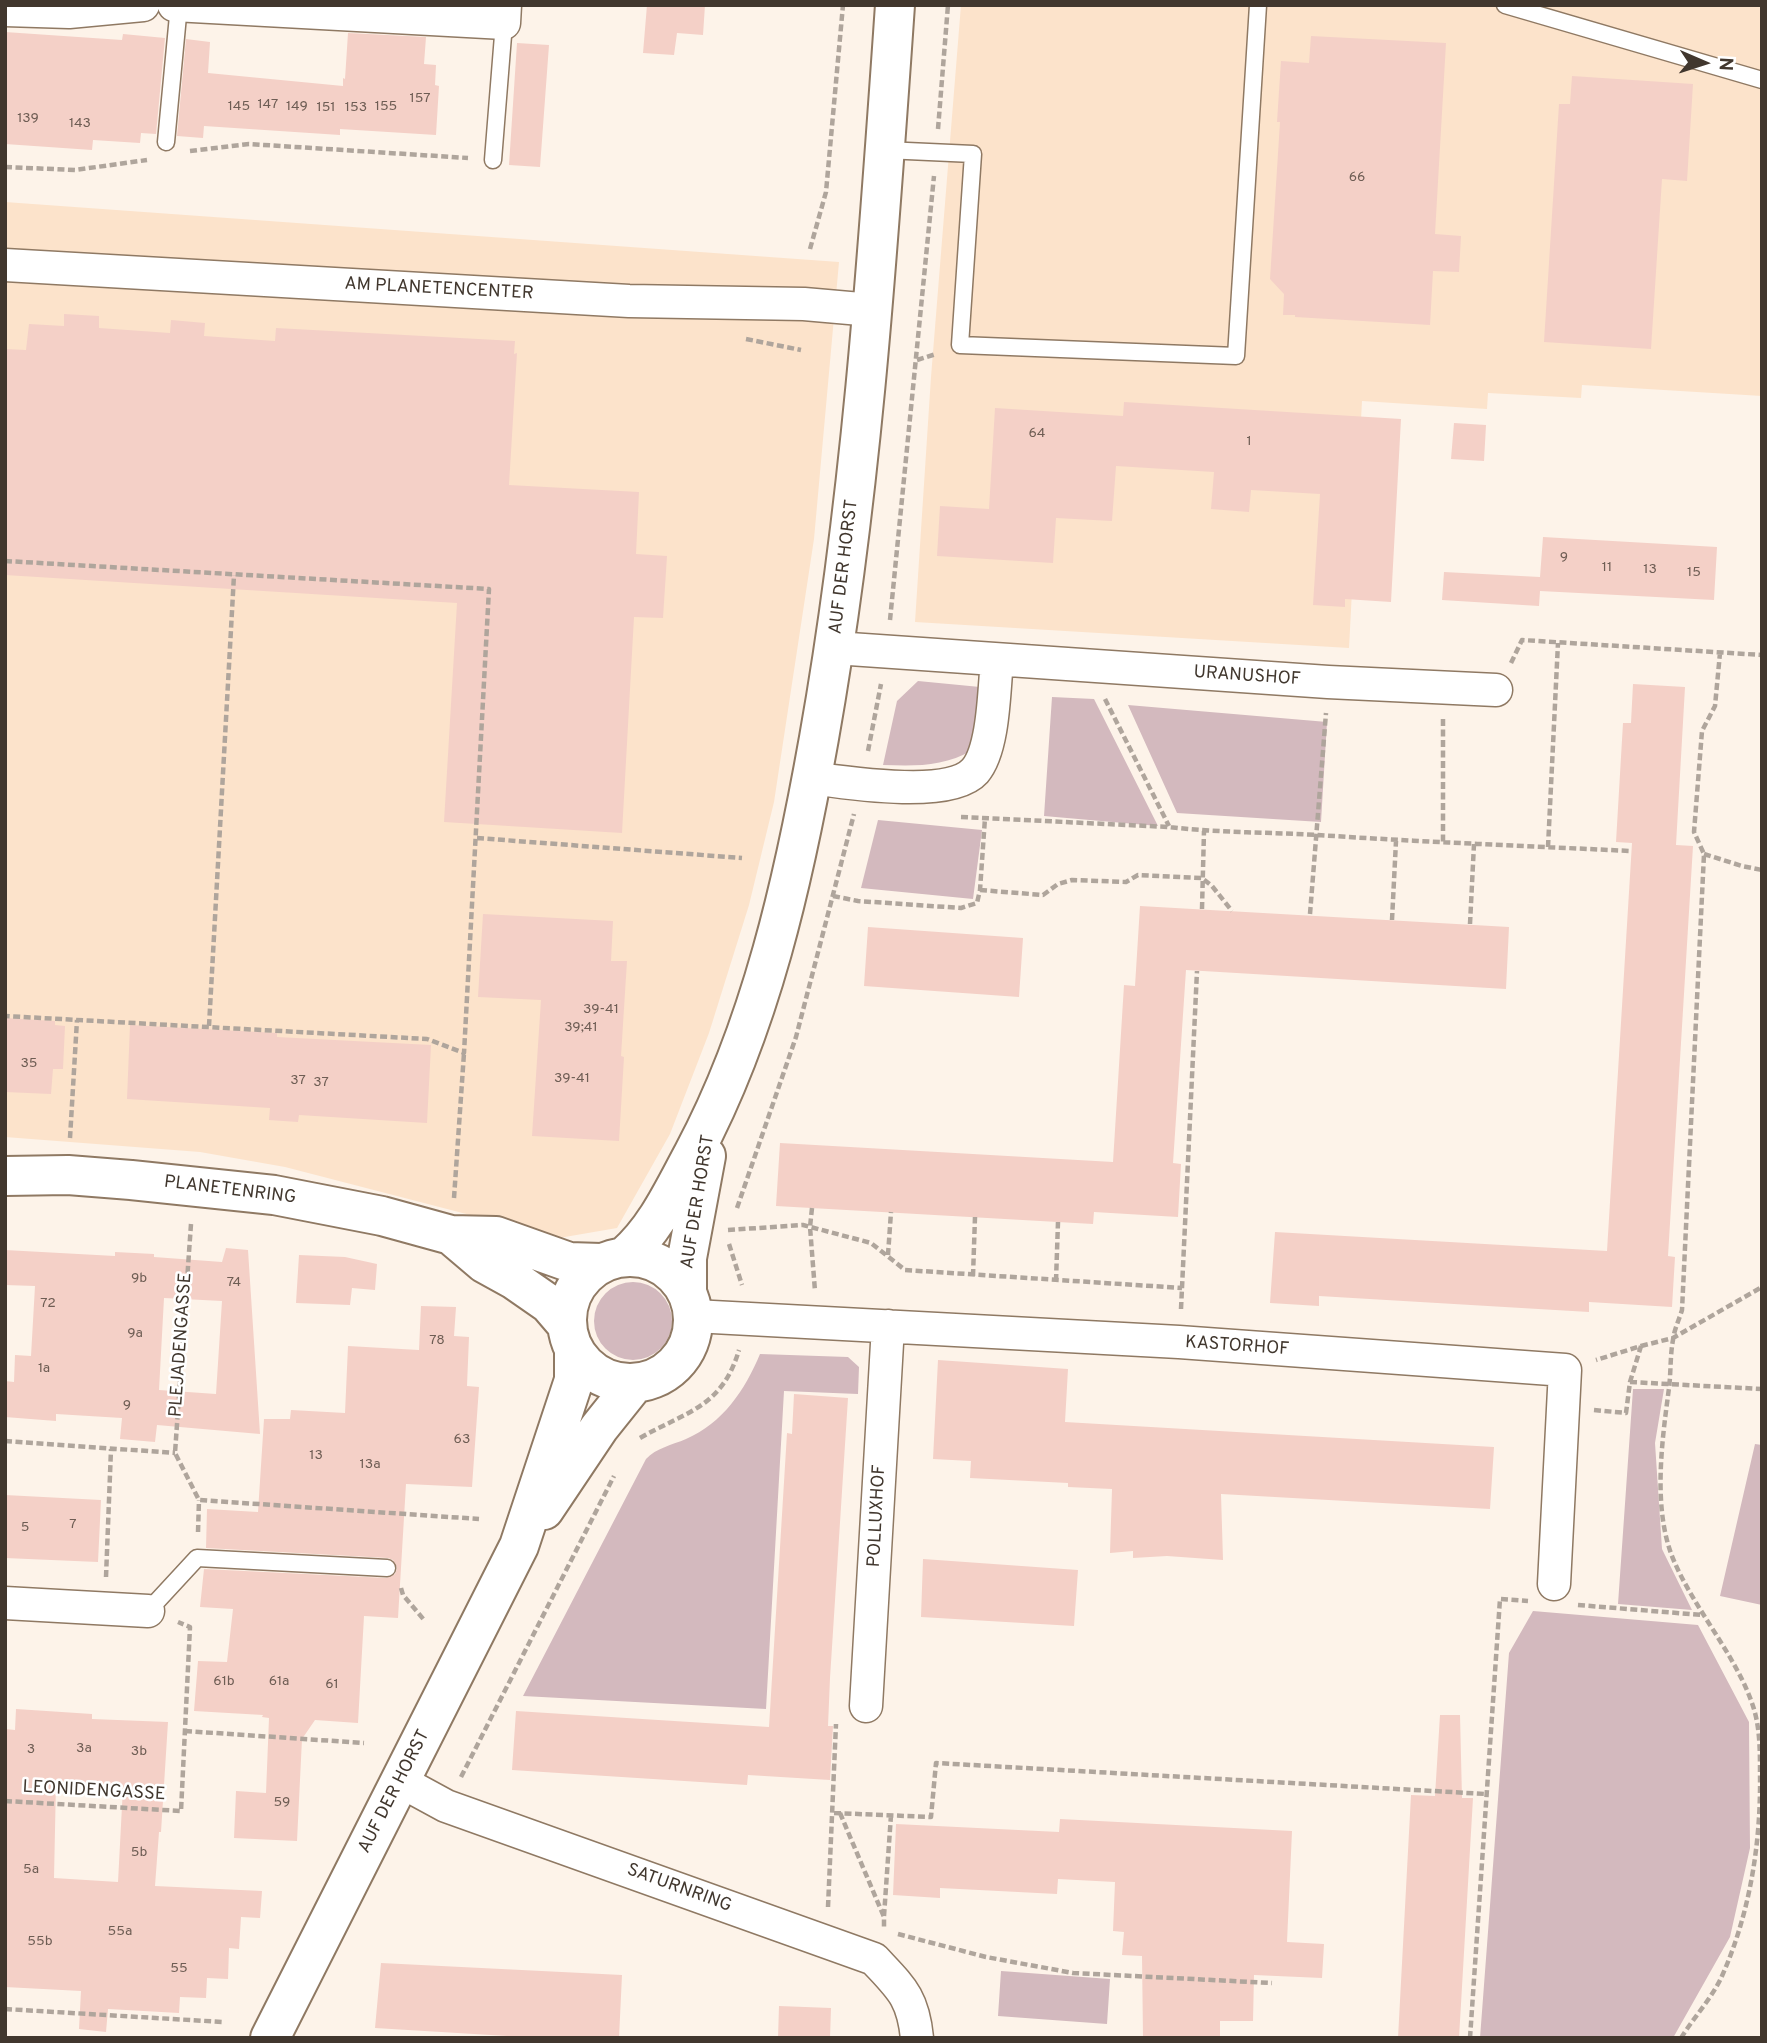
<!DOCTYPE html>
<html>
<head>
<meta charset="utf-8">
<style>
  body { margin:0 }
  #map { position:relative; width:1767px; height:2043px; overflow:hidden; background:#fdf3e9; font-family:Overpass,sans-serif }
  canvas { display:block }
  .frame { position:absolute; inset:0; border:7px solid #41372e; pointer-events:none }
  .north { position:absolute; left:1669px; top:28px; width:70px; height:70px; -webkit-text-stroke:5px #fff; paint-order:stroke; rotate:93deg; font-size:19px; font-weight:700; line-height:28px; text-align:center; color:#41372e }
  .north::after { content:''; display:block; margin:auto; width:24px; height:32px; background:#41372e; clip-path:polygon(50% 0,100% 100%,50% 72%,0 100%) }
</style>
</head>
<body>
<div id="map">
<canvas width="1767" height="2043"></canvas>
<div class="frame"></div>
<div class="north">N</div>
</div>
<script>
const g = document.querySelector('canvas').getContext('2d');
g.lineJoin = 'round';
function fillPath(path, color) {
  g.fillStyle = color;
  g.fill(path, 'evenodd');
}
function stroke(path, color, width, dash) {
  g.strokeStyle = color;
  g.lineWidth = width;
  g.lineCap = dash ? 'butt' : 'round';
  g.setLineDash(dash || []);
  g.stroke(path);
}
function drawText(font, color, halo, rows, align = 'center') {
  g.font = font + ' Overpass,sans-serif';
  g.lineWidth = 5;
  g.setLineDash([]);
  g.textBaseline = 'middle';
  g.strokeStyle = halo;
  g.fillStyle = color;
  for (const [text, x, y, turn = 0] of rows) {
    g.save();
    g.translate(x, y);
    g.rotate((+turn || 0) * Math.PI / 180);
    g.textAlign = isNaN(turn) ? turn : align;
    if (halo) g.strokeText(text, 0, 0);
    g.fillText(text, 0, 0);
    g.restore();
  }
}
const built = new Path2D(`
  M961,5H1762V396L1582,385L1581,398L1488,393L1487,409L1362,401L1349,648L915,622L931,377Z
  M5,202L839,262L814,539L774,802L749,905L709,1033L670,1134L617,1228L559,1238L285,1167L200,1152L5,1137Z`);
const green = new Path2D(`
  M918,681L980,687L972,750C944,767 915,766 883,765L897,701Z
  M1052,697L1094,699L1158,826L1044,816Z
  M1128,705L1327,722L1321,822L1177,813Z
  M878,820L982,830L973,899L861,888Z
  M594 1321a39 39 0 1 1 78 0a39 39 0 1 1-78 0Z
  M760,1354L848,1357L859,1367L858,1394L784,1391L766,1709L523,1696L646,1459C656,1448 672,1445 686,1439C723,1423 745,1390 760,1354Z
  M1633,1389H1664L1655,1443L1662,1549L1692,1610L1618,1604Z
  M1755,1444L1762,1445V1605L1720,1596Z
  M1533,1611L1698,1625L1749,1722L1750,1848L1730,1937L1673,2038H1480L1509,1653Z
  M1001,1971L1110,1979L1107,2024L998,2016Z`);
const building = new Path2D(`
  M647,5H705L703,35L677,33L674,55L643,53Z
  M5,32L122,40L123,34L165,38L156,134L141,133L140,143L93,140L92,150L5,144Z
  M348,33L426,37L424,64L436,65L435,85L439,86L436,135L340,129V135L204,126L203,138L177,136L186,39L210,42L208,73L343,86V78L345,79Z
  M1311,36L1446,43L1435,234L1461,236L1459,272L1433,271L1430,325L1295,317V315H1283L1284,294L1270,279L1280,122H1277L1281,61L1309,63Z
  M517,43L549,45L540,167L509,165Z
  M1572,76L1693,84L1687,181L1662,179L1651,349L1544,342L1559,104H1570Z
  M64,314L99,316V328L170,333L171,320L205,323L204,336L275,341L276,328L515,341L514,354L517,353L509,485L639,492L636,554L667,556L663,618L634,617L622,833L444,822L457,603L5,575V349L26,350L29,324L64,326Z
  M1124,402L1401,419L1391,602L1345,599V607L1313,605L1320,494L1251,490L1249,512L1211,509L1214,472L1116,466L1112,521L1056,518L1053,563L937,556L940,506L989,509L995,408L1123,416Z
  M1454,423L1486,425L1484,461L1451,459Z
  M1543,537L1717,547L1714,600L1540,591L1539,606L1442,600L1444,572L1540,577Z
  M1633,684L1685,687L1676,845L1693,846L1668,1256L1675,1257L1672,1307L1589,1302V1312L1319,1296V1306L1270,1303L1275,1232L1607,1251L1632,843L1616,842L1623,723H1631Z
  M1140,906L1509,927L1506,989L1186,970L1173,1163L1181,1164L1178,1217L1094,1212L1093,1224L776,1206L780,1143L1113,1162L1124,985L1135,986Z
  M483,914L613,921L611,961H627L621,1056L624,1057L619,1141L532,1136L541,1000L478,997Z
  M868,927L1023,938L1019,997L864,986Z
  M5,1018L55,1021V1025L65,1026L63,1069H53L51,1094L5,1092Z
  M130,1025L277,1033V1037L431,1045L427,1123L299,1115L298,1122L269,1120L270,1108L127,1099Z
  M226,1248L248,1250L260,1434L157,1425L155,1442L120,1439L122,1418L56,1414V1421L5,1417V1381L14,1382L15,1355L31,1356L35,1286L5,1285V1250L115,1256V1252L154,1254V1257L222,1262ZM164,1298L222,1301L216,1394L159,1390Z
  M299,1255L345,1257L377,1264L375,1290L352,1288L350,1305L296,1303Z
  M421,1306L456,1307L454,1336L469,1337L467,1386L479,1387L472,1487L406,1484L398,1618L364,1616L358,1723L315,1720L302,1739L297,1841L234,1838L236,1791L266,1793L269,1718L262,1717L263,1715L194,1711L198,1661L227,1662L233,1609L200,1607L204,1569L386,1578L395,1574L397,1568L393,1560L388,1558L206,1548L207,1509L258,1512L264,1419H290L291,1410L345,1413L348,1346L419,1350Z
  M938,1360L1068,1369L1065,1422L1494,1447L1490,1509L1221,1494L1223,1560L1167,1556L1133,1558V1551L1110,1553L1112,1489L1068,1487V1483L970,1478L971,1461L933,1459Z
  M794,1394L848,1398L830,1678L828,1726H833L830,1780L748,1775L747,1785L512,1770L516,1711L769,1727L787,1433L792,1434Z
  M5,1495L101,1500L98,1562L5,1558Z
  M923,1559L1078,1570L1074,1626L921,1617Z
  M16,1709L92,1714V1719L168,1722L161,1832H159L155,1886L262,1891L260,1918L241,1917L239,1949L229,1948L228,1979L207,1978L206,1998L180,1997L179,2013L108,2009L106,2032L79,2029L81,1991L5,1987V1729L15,1730ZM56,1782L123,1787L118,1882L54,1878Z
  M1440,1715H1460L1462,1798H1473L1459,2038H1398L1411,1795L1435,1796Z
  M1060,1819L1292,1831L1287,1942L1324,1944L1322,1978L1254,1975L1253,2021H1220V2038H1143L1142,1956L1122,1955L1124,1932L1113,1931L1115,1882L1058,1879L1057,1894L940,1888V1898L893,1895L896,1824L1059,1832Z
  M381,1963L622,1975L619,2038H540L375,2028Z
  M779,2006L831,2008L830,2038H778Z`);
const path = new Path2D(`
  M938,129L948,5
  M190,151L249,144L468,158
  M5,167L75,170L147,160
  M810,249L826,192L843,5
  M746,339L801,350
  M917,360L936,354
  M5,561L489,589L464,1053L427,1039L5,1016
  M890,620L934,176
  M1511,663L1522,640L1762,655
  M1105,699L1169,826
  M1443,719V843
  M868,751L881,684
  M961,817L1169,827C1219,833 1268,832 1318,835C1422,842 1527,846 1631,851
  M477,838L742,858
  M1548,847L1558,643
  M1704,854L1742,866L1762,870
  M980,890L1043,895L1058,884L1072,880L1126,882L1138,875L1202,878L1212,886L1232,911
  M833,896L858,901L961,908L977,903L980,890L985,818
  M1202,909L1204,831
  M1310,914L1326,713
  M1392,920L1396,841
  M1470,924L1474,844
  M209,1026L234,575
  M70,1138L77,1020
  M454,1198L464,1053
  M737,1208L796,1037L854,814
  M812,1208L810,1227L815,1291
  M191,1224L175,1453L199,1500L479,1519
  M728,1230L803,1225L871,1243L905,1270L1182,1288
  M729,1244L742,1285
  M888,1255L891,1212
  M973,1276L975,1217
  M1056,1281L1058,1222
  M1181,1309L1197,971
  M1641,1346L1673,1338L1762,1287
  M1630,1382L1762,1389
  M1594,1410L1626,1413L1630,1382L1641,1346L1596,1360
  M640,1438C685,1412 722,1408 739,1350
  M5,1441L175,1453
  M198,1532L199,1500
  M106,1577L111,1449
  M401,1588L403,1595L425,1621
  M1578,1605L1702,1615
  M185,1731L364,1743
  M461,1777L614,1476
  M5,1801L181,1811L190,1627L178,1622
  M834,1813L931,1817L936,1763L1486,1794
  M840,1813L884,1917V1929
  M828,1907L836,1724
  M884,1916L891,1815
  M898,1934L986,1957L1073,1973L1272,1983
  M5,2009L223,2022
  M1470,2038L1500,1599L1528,1601
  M1681,2038C1694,2017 1712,1998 1722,1976C1750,1913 1761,1843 1760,1774C1760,1751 1760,1727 1753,1706C1737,1657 1695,1610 1674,1561C1652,1510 1662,1441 1669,1388C1671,1372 1670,1356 1673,1340C1674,1330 1679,1320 1682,1310L1704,854L1694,832L1702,731L1715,706L1720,653`);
const service = new Path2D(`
  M1505,5L1762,80
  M166,142L179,5
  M885,150L973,154L960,345L1236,356L1258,5
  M493,160L504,23
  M148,1611L197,1558L387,1568`);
const minor = new Path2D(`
  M174,5L504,23L505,5
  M5,10L69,12L143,5
  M5,265L629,301L804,304L872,310
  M835,648L1328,682L1496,690
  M812,778C848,783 950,799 975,771C994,749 994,689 997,660
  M694,1316L1179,1342L1565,1370L1554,1584
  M5,1603L148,1611
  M866,1706L888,1326
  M400,1781L446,1806L874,1959C901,1988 913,1997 917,2038`);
const tertiary = new Path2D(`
  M5,1176L68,1175L131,1180L274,1195L382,1216L451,1235L496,1236L569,1262L601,1263
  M451,1235L484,1263L513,1279L549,1304L567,1325
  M625,1256C656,1229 673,1191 693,1154C761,1027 794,879 819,738C862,496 878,250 895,5
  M567 1320a63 63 0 1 1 126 0a63 63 0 1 1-126 0Z
  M687,1291V1258L706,1156
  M544,1510L599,1428L635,1383
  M270,2038L519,1546L574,1380V1349`);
const numberNames = [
  ["157",420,99],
  ["147",268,105],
  ["145",239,107],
  ["149",297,107],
  ["155",386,107],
  ["151",326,108],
  ["153",356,108],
  ["139",28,119],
  ["143",80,124],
  ["66",1357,178],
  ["64",1037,434],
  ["1",1249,442],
  ["9",1564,558],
  ["11",1607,568],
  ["13",1650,570],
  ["15",1694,573],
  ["39-41",601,1010],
  ["39;41",581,1028],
  ["35",29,1064],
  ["39-41",572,1079],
  ["37",298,1081],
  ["37",321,1083],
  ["9b",139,1279],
  ["74",234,1283],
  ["72",48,1304],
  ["9a",135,1334],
  ["78",437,1341],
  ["1a",44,1369],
  ["9",127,1406],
  ["63",462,1440],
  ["13",316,1456],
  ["13a",370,1465],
  ["7",73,1525],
  ["5",25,1528],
  ["61b",224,1682],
  ["61a",279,1682],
  ["61",332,1685],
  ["3a",84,1749],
  ["3",31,1750],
  ["3b",139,1752],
  ["59",282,1803],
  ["5b",139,1853],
  ["5a",31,1870],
  ["55a",120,1932],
  ["55b",40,1942],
  ["55",179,1969]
];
const streetNames = [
  ["AM PLANETENCENTER",439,290,3],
  ["AUF DER HORST",845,567,-83],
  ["URANUSHOF",1247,677,4],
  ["PLANETENRING",230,1191,7],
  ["AUF DER HORST",699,1202,-81],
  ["PLEJADENGASSE",182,1345,-86],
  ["KASTORHOF",1237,1347,4],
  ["POLLUXHOF",878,1516,-87],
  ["LEONIDENGASSE",94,1792,3],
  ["AUF DER HORST",395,1792,-63],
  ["SATURNRING",679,1889,20]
];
fillPath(built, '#fce3cb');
fillPath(green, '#d3b9be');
fillPath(building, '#f4d0c7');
stroke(service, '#8f7963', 19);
stroke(minor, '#8f7963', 35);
stroke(tertiary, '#8f7963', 42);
stroke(path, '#afa59c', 4.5, [7, 3.5]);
stroke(service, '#fff', 16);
stroke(minor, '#fff', 32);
stroke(tertiary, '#fff', 38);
drawText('14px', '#6e5d54', null, numberNames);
drawText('18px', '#41372e', '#fff', streetNames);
</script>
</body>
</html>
